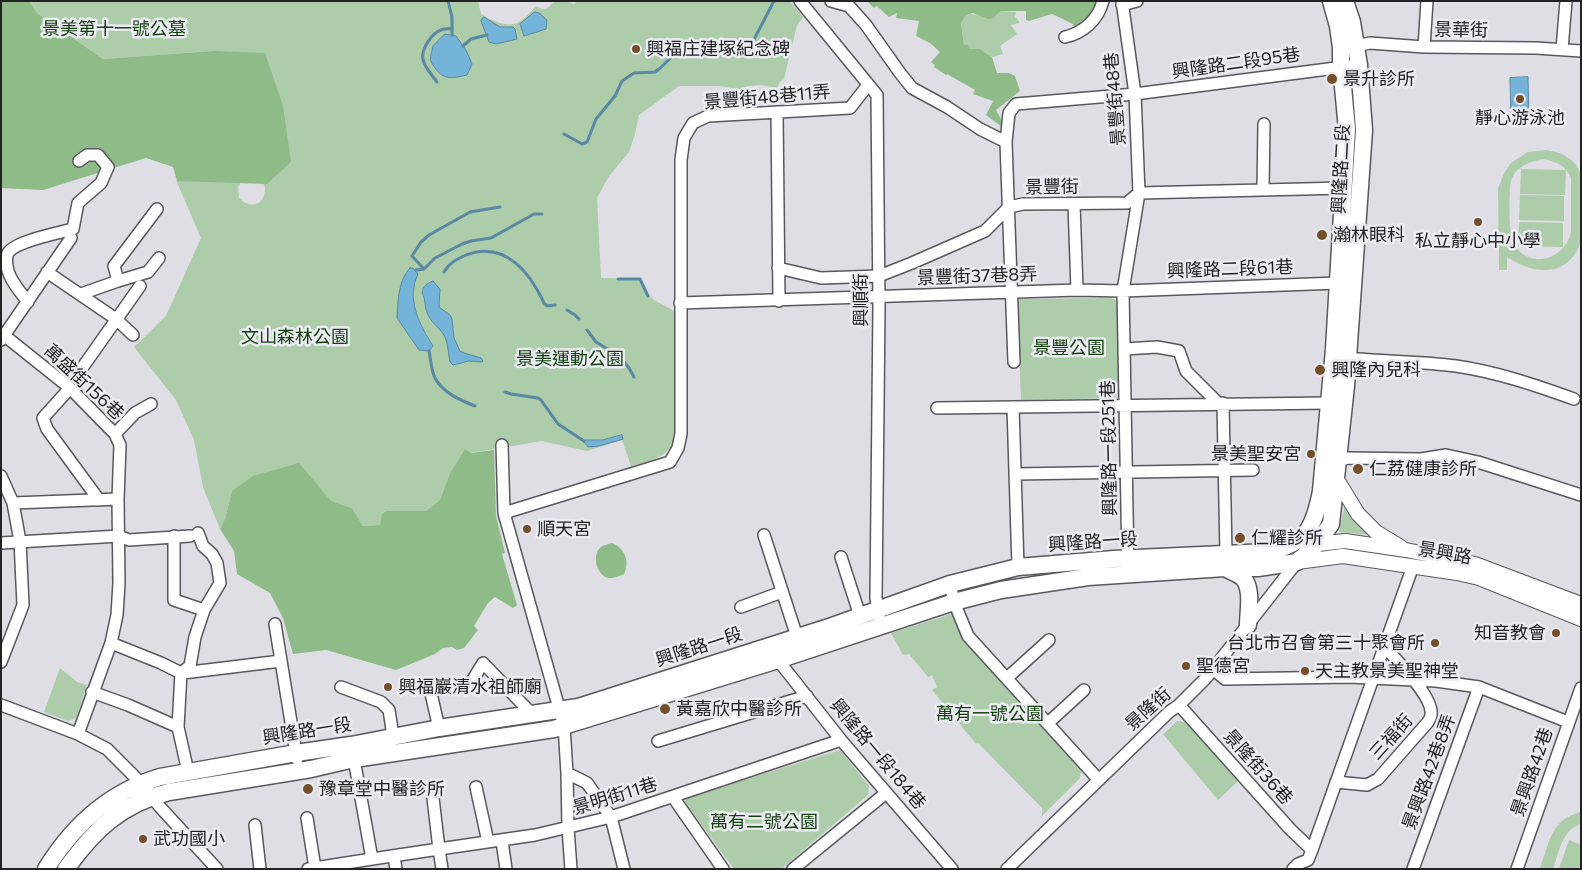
<!DOCTYPE html>
<html>
<head>
<meta charset="utf-8">
<style>
  body { margin:0 }
  #map { position:relative; width:1582px; height:870px; overflow:hidden; background:#dedee4; font-family:Commissioner,sans-serif }
  canvas { display:block }
  .frame { position:absolute; inset:0; border:2px solid #222224; pointer-events:none }
</style>
</head>
<body>
<div id="map">
<canvas width="1582" height="870"></canvas>
<div class="frame"></div>
</div>
<script>
const g = document.querySelector('canvas').getContext('2d');
g.lineJoin = 'round';
function fillPath(path, color) {
  g.fillStyle = color;
  g.fill(path, 'evenodd');
}
function stroke(path, color, width, dash) {
  g.strokeStyle = color;
  g.lineWidth = width;
  g.lineCap = dash ? 'butt' : 'round';
  g.setLineDash(dash || []);
  g.stroke(path);
}
function drawText(font, color, halo, rows, align = 'center') {
  g.font = font + ' Commissioner,"Noto Sans TC",sans-serif';
  g.lineWidth = 5;
  g.setLineDash([]);
  g.textBaseline = 'middle';
  g.strokeStyle = halo;
  g.fillStyle = color;
  for (const [text, x, y, turn = 0] of rows) {
    g.save();
    g.translate(x, y);
    g.rotate((+turn || 0) * Math.PI / 180);
    g.textAlign = isNaN(turn) ? turn : align;
    if (halo) g.strokeText(text, 0, 0);
    g.fillText(text, 0, 0);
    g.restore();
  }
}
const green = new Path2D(`
  M29,1H478L481,14C494,21 509,30 522,20C528,16 531,10 537,6C544,12 549,8 554,1H565L574,4L577,1H790L803,17L797,25L784,79L780,82L777,88L760,85L748,86L739,89L718,86H679L639,115L635,134L629,152L609,176L597,198L601,278L641,279L646,292L654,300L674,311L675,434C672,457 650,461 631,466L622,440L587,451L542,441L471,453L465,449L450,473L440,500L426,511H386L380,525L363,526L352,508L331,501L232,491L225,519L220,529L203,487L194,440L176,400L134,347L166,316L201,238L176,180L241,182L238,187L239,198C251,210 265,205 265,188L213,51L103,59L37,13Z
  M1001,11L1016,12L1015,17L1019,21V23L1011,25L1017,34L1000,46L1003,54L992,57L980,49H969L964,45L961,23L966,15C982,11 987,25 1001,11Z
  M1546,150C1561,152 1577,159 1581,176C1582,184 1581,197 1581,206C1581,216 1582,236 1580,244C1566,279 1532,274 1507,257V270H1499L1498,189L1504,173L1511,163L1528,152ZM1543,159C1556,161 1566,166 1571,178V233C1563,261 1529,270 1513,243C1509,236 1508,186 1512,178C1517,166 1531,161 1543,159Z
  M1521,169L1566,170L1565,195L1520,194Z
  M1520,195L1564,196V221L1519,220Z
  M1519,222L1563,223V247L1518,246Z
  M1111,298L1117,301L1119,392L1115,398L1021,400L1017,299Z
  M1345,505L1370,535L1339,532Z
  M952,614L962,637L1081,771L1080,778L1040,818L1042,814V808L978,743L976,744L932,690L937,687L932,675L928,677L909,654L903,655L891,633Z
  M60,668L77,682L87,685L76,718L68,721L44,712Z
  M1177,721L1185,722L1238,781L1218,800L1163,734Z
  M840,750L869,786L868,795L781,869H734L685,802L687,798Z
  M1581,812V824C1562,829 1559,853 1553,869H1540C1549,843 1551,819 1581,812Z
  M1569,840L1581,845V864L1579,869H1559Z`);
const forest = new Path2D(`
  M1,1H29L37,13L103,59L213,51L265,53L283,106L291,162L267,184L177,181L173,167L146,158L43,190L1,188Z
  M867,1H1101L1076,33L1073,24L1052,14L1029,21L1026,20V11H1001L993,18L988,19L973,13L966,15L961,23L964,45H968L969,49H980L992,57L997,73H1009L1015,76L1020,91L996,110L1005,127H1002L986,115L993,101L973,94L975,90L947,74L946,75L934,67L935,65L931,62L940,52L930,43L916,36L919,21L896,18L897,13L889,17L877,6L874,8Z
  M465,449L471,453L494,450L496,516L505,553L502,554L517,605L513,608L495,597L488,603L474,626L478,630L464,648L457,650L452,647L443,648L435,654L396,670L326,650L293,654L283,618L270,593L237,574L234,551L220,529L225,519L232,491L253,476L299,463L331,501L352,508L363,526L380,525L382,514L386,511H426L440,500L450,473Z
  M612,543C625,548 630,562 624,574C619,576 613,579 608,578C597,575 591,555 601,547C604,545 609,544 612,543Z`);
const water = new Path2D(`
  M535,12L539,13L547,20L546,29L524,36L520,24Z
  M484,17L500,27H513L515,29L517,39L496,44L489,42L481,21Z
  M445,34L456,36L466,50L472,64L467,75C446,80 441,79 430,60L433,46Z
  M1528,77L1529,121H1511L1510,78Z
  M410,268H413L418,274C406,299 419,324 433,346L429,351L419,350L397,318C398,302 398,280 410,268Z
  M433,281L440,289L439,307L450,315L452,319L454,338L460,351L464,353L481,358L483,361L482,362L469,361L453,365L450,362C448,353 448,342 444,335C438,326 430,322 427,312C424,306 426,299 422,293C423,286 426,284 433,281Z
  M622,435L623,439L599,446L588,447L584,442L585,440H602Z`);
const stream = new Path2D(`
  M448,1L452,17V29
  M463,46L471,39L487,35
  M437,82C432,75 424,67 423,59C421,49 432,33 441,30C445,28 448,29 452,29V35
  M564,134L582,144L587,142L596,119L615,96L622,81L634,73L655,72L659,69C679,51 689,33 720,44C729,48 734,54 745,54L748,51L774,1
  M424,269L412,256L421,242L429,235L470,212L500,207
  M416,270L424,269L435,258L462,244L471,241L491,238L534,214H542
  M444,272C449,263 457,259 466,255C505,240 530,273 544,303L547,306L555,305
  M618,279H640L648,296
  M567,310L575,315L579,319
  M587,330L596,342L619,356L629,368L634,377
  M429,351C431,360 431,370 435,378C443,393 460,400 475,406
  M505,392L511,394L538,398L541,400L558,424L584,441`);
const minor = new Path2D(`
  M800,1L877,95L879,308L876,598L879,617
  M831,1L849,6L866,25L900,73L912,88L947,107L980,129L1006,142
  M1122,1L1135,94L1139,193L1123,291L1128,565
  M1122,5L1137,1
  M1065,37C1083,33 1098,20 1103,1
  M1351,47L1370,43L1424,47L1536,48L1581,51
  M1424,47L1427,1
  M1562,49L1566,1
  M777,112L779,301
  M1263,189L1264,124
  M1074,204L1077,290
  M778,268L821,278L879,276L912,263L985,231L1009,207L1023,204L1127,203L1139,193L1344,188
  M47,272L116,319L133,335
  M118,281L148,272L159,258
  M81,294L118,281L114,266L157,209
  M28,302C21,293 14,285 10,276C7,270 5,259 8,253C15,241 59,233 73,229L78,203L101,183L108,167L98,155H87L79,161
  M680,303L1077,290L1123,291L1338,283
  M5,336L70,388L115,434L120,445L118,499L119,583L117,615L111,643L78,734
  M1,340L71,238
  M1125,349L1157,347L1179,351L1186,371L1218,403
  M1348,358C1384,362 1420,361 1456,366C1497,372 1535,385 1574,399
  M1014,362L1006,142L1009,113L1016,104L1135,94L1359,65
  M80,371L140,286
  M70,388L43,418L47,429L99,500
  M1223,403L1226,555
  M1013,407L1018,567
  M937,408L1329,403
  M115,434L135,413L151,404
  M502,445L504,513L564,726L567,773L568,828L571,869
  M1339,460L1349,458L1421,459L1446,455L1478,462L1581,495
  M1016,474L1253,470
  M1,476L13,503L20,541L23,605L1,662
  M13,503L118,499
  M504,513L670,462L678,448L681,434V160L684,138L693,123L708,116L850,108L868,85
  M764,535L797,637
  M174,536V600L204,610
  M1,543L119,536L129,540L190,536
  M841,557L860,616
  M950,584L954,602L968,636L1098,779
  M741,607L782,592
  M275,624L297,759
  M111,643L161,663L181,673
  M778,660L841,740L952,869
  M1213,669L1225,679L1349,677L1436,681L1479,687L1568,722
  M181,673L190,666L195,637L204,610L220,583L217,563L212,554L203,546L198,533
  M181,673L178,727L188,772
  M183,673L281,661
  M1007,678L1049,640
  M341,687L381,702L389,710L393,736
  M92,692L128,705L178,727
  M1,705L78,734L107,749L141,783L160,807L217,869
  M1179,705L1290,829L1312,850
  M1048,723L1084,690
  M439,728L429,685C442,684 455,687 469,686L483,663L531,713
  M658,741L807,696
  M354,759L372,859L439,849L433,798
  M567,773L587,783L611,817L624,869
  M1336,782L1367,785L1378,779L1428,722C1429,720 1431,717 1431,715C1434,697 1396,660 1385,647
  M476,787L488,842
  M673,797L723,869
  M307,818L315,868
  M255,825L260,869
  M502,841L506,869
  M394,856L396,869
  M308,869L372,859
  M442,869L439,849L535,835L611,817L841,740
  M793,869L886,793
  M1007,869L1169,712L1179,705L1206,678L1297,562
  M1293,869L1298,864L1308,860L1312,850L1413,566
  M1413,869L1479,687
  M1517,869L1581,688`);
const tertiary = new Path2D(`
  M1336,478L1358,514L1376,532L1401,547
  M1309,545L1345,541L1406,550L1475,564L1581,604
  M1298,559L1297,562L1343,556L1457,573L1479,578L1581,619`);
const secondary = new Path2D(`
  M1225,568C1230,571 1239,574 1243,578C1253,589 1248,611 1248,625
  M46,869C73,825 110,792 160,777L296,753L351,745L439,728L578,707L832,626L950,584L1018,567L1114,559L1268,552C1306,544 1314,528 1321,491L1334,349L1347,129L1341,66V48L1338,26L1331,1
  M66,869C94,830 121,804 169,792L311,769L354,759L554,729L778,660L954,602L1001,590L1088,577L1225,568H1258L1297,562L1316,545L1331,524L1346,386L1364,130L1359,65L1352,22L1345,1`);
const markers = [
  [636,49,5,"#744f2b"],
  [1332,79,6,"#744f2b"],
  [1520,99,5,"#744f2b"],
  [1478,222,5,"#744f2b"],
  [1322,235,6,"#744f2b"],
  [1320,370,6,"#744f2b"],
  [1311,454,5,"#744f2b"],
  [1358,469,6,"#744f2b"],
  [527,529,5,"#744f2b"],
  [1240,538,6,"#744f2b"],
  [1556,633,5,"#744f2b"],
  [1435,643,5,"#744f2b"],
  [1186,666,5,"#744f2b"],
  [1305,671,5,"#744f2b"],
  [388,687,5,"#744f2b"],
  [665,709,6,"#744f2b"],
  [308,789,6,"#744f2b"],
  [143,839,5,"#744f2b"]
];
const parkNames = [
  ["景美第十一號公墓",114,29],
  ["文山森林公園",295,337],
  ["景豐公園",1069,348],
  ["景美運動公園",570,359],
  ["萬有一號公園",990,714],
  ["萬有二號公園",764,822]
];
const streetNames = [
  ["景華街",1461,30,1],
  ["興隆路二段95巷",1236,63,-8],
  ["景豐街48巷11弄",767,97,-5],
  ["景豐街48巷",1115,99,-95],
  ["興隆路二段",1341,169,-87],
  ["景豐街",1052,187,-1],
  ["興隆路二段61巷",1230,269,-2],
  ["景豐街37巷8弄",977,276,-2],
  ["興順街",861,300,-90],
  ["萬盛街156巷",84,382,43],
  ["興隆路一段251巷",1109,448,-91],
  ["興隆路一段",1093,542,-4],
  ["景興路",1445,553,10],
  ["興隆路一段",699,647,-18],
  ["景隆街",1148,709,-42],
  ["興隆路一段",307,731,-9],
  ["三福街",1391,737,-48],
  ["興隆路一段184巷",878,754,50],
  ["景隆街36巷",1258,767,48],
  ["景興路42巷8弄",1429,772,-70],
  ["景興路42巷",1532,772,-71],
  ["景明街11巷",615,796,-17]
];
const poiNames = [
  ["興福庄建塚紀念碑",646,49],
  ["景升診所",1343,79],
  ["靜心游泳池",1520,118,"center"],
  ["瀚林眼科",1333,235],
  ["私立靜心中小學",1478,241,"center"],
  ["興隆內兒科",1331,370],
  ["景美聖安宮",1301,454,"right"],
  ["仁荔健康診所",1369,469],
  ["順天宮",537,529],
  ["仁耀診所",1251,538],
  ["知音教會",1546,633,"right"],
  ["台北市召會第三十聚會所",1425,643,"right"],
  ["聖德宮",1196,666],
  ["天主教景美聖神堂",1315,671],
  ["興福巖清水祖師廟",398,687],
  ["黃嘉欣中醫診所",676,709],
  ["豫章堂中醫診所",319,789],
  ["武功國小",153,839]
];
fillPath(green, '#adcca9');
fillPath(forest, '#8fbb89');
fillPath(water, '#73b4d8');
stroke(water, '#5b88a2', 1);
stroke(stream, '#5b88a2', 3);
stroke(minor, '#58585e', 14);
stroke(tertiary, '#58585e', 16);
stroke(secondary, '#58585e', 19);
stroke(minor, '#fff', 11);
stroke(tertiary, '#fff', 14);
stroke(secondary, '#fff', 16);
for (const [x, y, r, color] of markers) {
  const dot = new Path2D();
  dot.arc(x, y, r, 0, 2 * Math.PI);
  g.fillStyle = color;
  g.fill(dot);
  stroke(dot, '#ebebf2', 2);
}
drawText('18px', '#14400f', '#ebebf2', parkNames);
drawText('18px', '#222224', '#ebebf2', streetNames);
drawText('18px', '#222224', '#ebebf2', poiNames, 'left');
</script>
</body>
</html>
